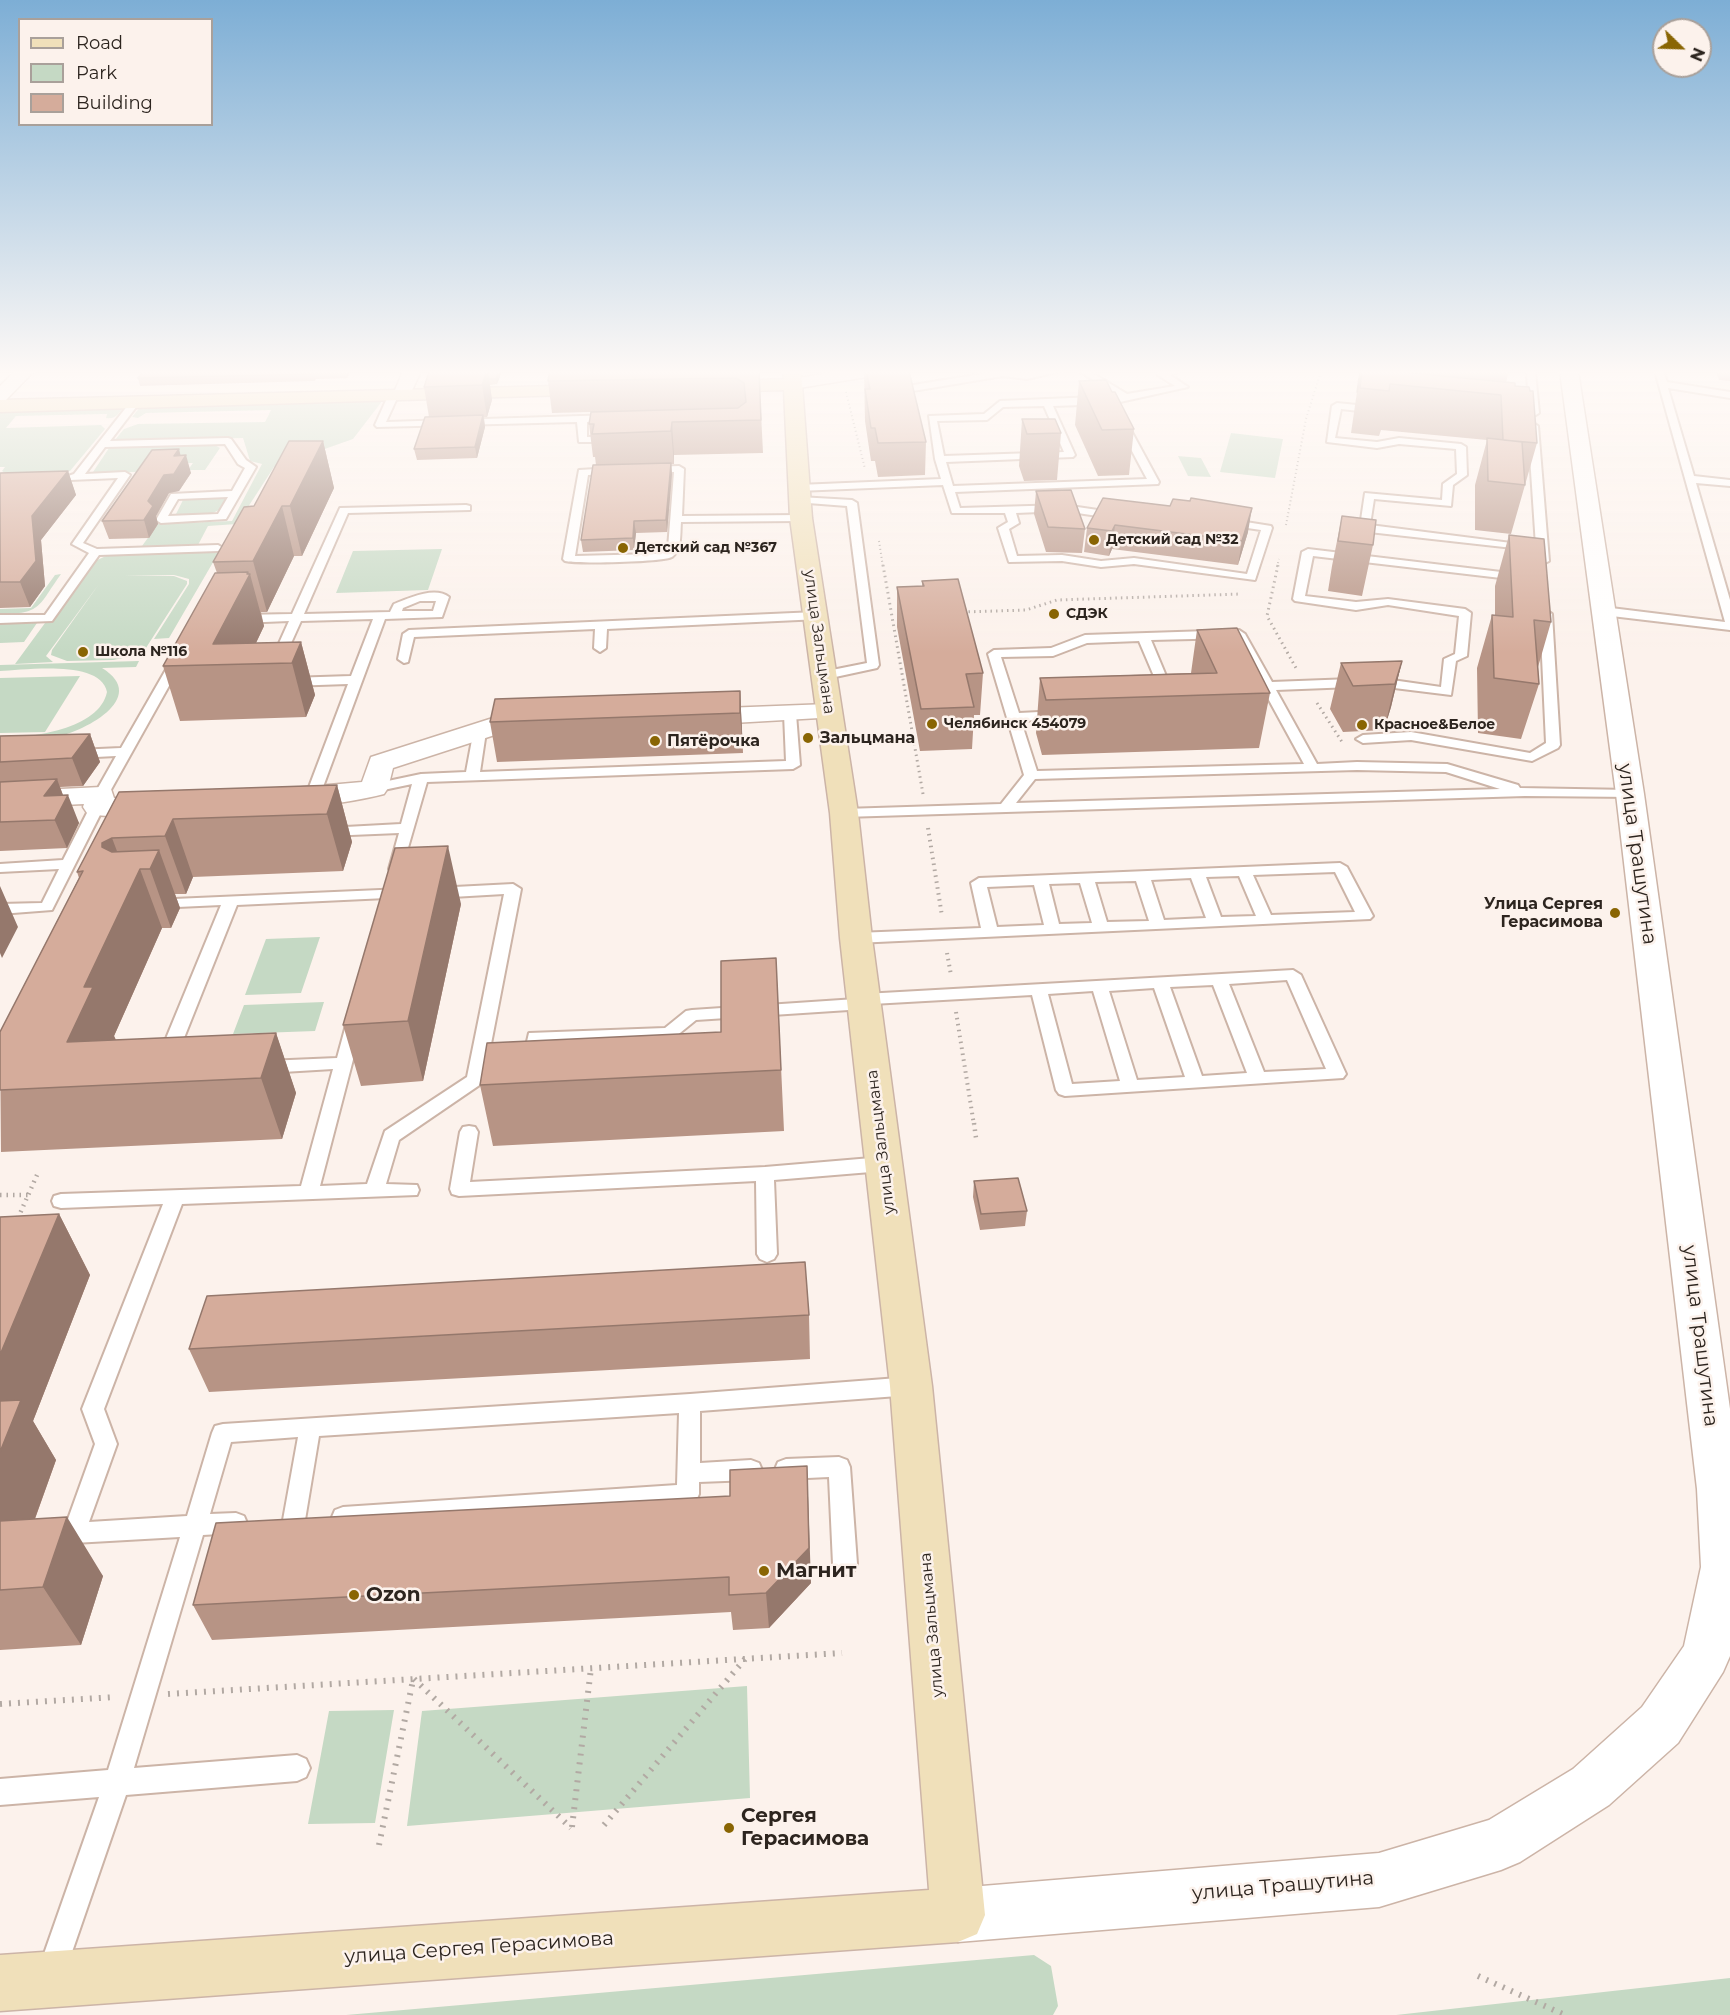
<!DOCTYPE html>
<html>
<head>
<meta charset="utf-8">
<style>
  body { margin:0 }
  #map { position:relative; width:1730px; height:2015px; overflow:hidden; background:#fcf2ec; font-family:Montserrat,sans-serif }
  canvas { display:block }
  .legend { position:absolute; left:18px; top:18px; width:195px; height:108px; box-sizing:border-box; background:#fcf2ec; border:2px solid #a9a09a; margin:0; padding:8px 10px; list-style:none; font-size:18px; color:#2d251f }
  .legend li { display:flex; align-items:center; gap:12px; height:30px }
  .legend b { width:30px; border:2px solid #a9a09a }
  .north { position:absolute; left:1652px; top:18px; width:60px; height:60px; box-sizing:border-box; background:#fcf2ec; border:2px solid #a9a09a; border-radius:50%; rotate:113deg; font-size:16px; font-weight:700; line-height:24px; text-align:center; color:#2d251f }
  .north::after { content:''; display:block; margin:auto; width:21px; height:27px; background:#896503; clip-path:polygon(50% 0,100% 100%,50% 72%,0 100%) }
</style>
</head>
<body>
<div id="map">
<canvas width="1730" height="2015"></canvas>
<ul class="legend">
<li><b style="height:8px;background:#f0e0ba"></b>Road</li>
<li><b style="height:16px;background:#c5d9c4"></b>Park</li>
<li><b style="height:16px;background:#d5ac9b"></b>Building</li>
</ul>
<div class="north">N</div>
</div>
<script>
const g = document.querySelector('canvas').getContext('2d');
g.lineJoin = 'round';
function fillPath(path, color) {
  g.fillStyle = color;
  g.fill(path, 'evenodd');
}
function stroke(path, color, width, dash) {
  g.strokeStyle = color;
  g.lineWidth = width;
  g.lineCap = dash ? 'butt' : 'round';
  g.setLineDash(dash || []);
  g.stroke(path);
}
function drawText(font, color, halo, rows, align = 'center') {
  g.font = font + ' Montserrat,sans-serif';
  g.lineWidth = 5;
  g.setLineDash([]);
  g.textBaseline = 'middle';
  g.strokeStyle = halo;
  g.fillStyle = color;
  for (const [text, x, y, turn = 0] of rows) {
    g.save();
    g.translate(x, y);
    g.rotate((+turn || 0) * Math.PI / 180);
    g.textAlign = isNaN(turn) ? turn : align;
    if (halo) g.strokeText(text, 0, 0);
    g.fillText(text, 0, 0);
    g.restore();
  }
}
const green = new Path2D(`
  M383,400L353,439L274,467L237,524L208,526L198,545L142,546L158,524L232,521L262,464L250,461L243,438L114,441L124,429L138,424L265,422L271,410L146,413L138,418L132,417L141,406Z
  M124,406C119,413 116,420 106,418L107,414L16,416L6,428L101,425L105,429L70,471L8,475L2,471L5,467H0V412L8,409Z
  M1231,433L1283,439L1275,478L1220,472Z
  M213,444L220,448L205,470H188L193,463H153L147,472H93L109,448L113,447Z
  M1178,456L1201,458L1211,477L1188,476Z
  M227,498L219,510L211,514H176L183,500Z
  M442,549L428,590L336,593L353,551Z
  M219,552L169,638L154,639L189,584V579L174,575L124,576H174L187,581V584L144,651L138,655L113,660L67,661L51,655L52,650L99,584L46,656L53,662L15,664L45,623L53,622L93,562L108,555Z
  M61,574C38,606 42,614 0,614V609L31,608L55,575Z
  M37,623L24,642L0,643V624Z
  M139,661L136,667L102,668C151,698 82,733 52,738C36,741 17,739 0,739C31,737 99,730 107,692C101,659 24,670 0,671V665Z
  M80,676L45,732L0,733V678Z
  M320,937L301,993L245,995L266,939Z
  M324,1002L315,1031L233,1034L244,1005Z
  M747,1686L750,1798L407,1826L422,1711Z
  M394,1710L375,1823L308,1824L329,1711Z
  M1034,1955L1051,1966L1058,2006L1053,2015H346Z
  M1730,1978V2015H1396Z`);
const pathFar4 = new Path2D(`
  M846,392L865,469
  M1286,525L1306,419L1321,371
  M879,541L883,567
  M1277,567L1279,559`);
const pathFar3 = new Path2D(`
  M883,565L923,794
  M1278,565L1267,616L1296,668
  M963,612L1026,610L1057,600L1241,594
  M1317,703L1342,742`);
const pathFar2 = new Path2D(`
  M928,828L942,916
  M947,953L951,975
  M956,1012L974,1125`);
const pathFar1 = new Path2D(`
  M974,1123L976,1138
  M0,1195H29
  M18,1218L37,1175`);
const path = new Path2D(`
  M414,1679L571,1828
  M168,1694L842,1653
  M0,1704L116,1697
  M604,1825L745,1659
  M572,1827L591,1668
  M379,1845L413,1680
  M1478,1976L1565,2015`);
const lane = new Path2D(`
  M1000,371L1027,373L1061,371L1027,379L1003,376L901,393L896,390L901,387Z
  M1079,371H1089L1127,394L1175,386L1158,375L1157,373L1159,371H1180L1170,375L1188,387L1111,404L1053,406L1075,455L1073,457L946,462L953,486L1147,479L1117,423L1122,420L1127,423L1159,482L1158,484L955,492L960,508L1064,505L1118,513L1123,516L1118,519L1064,511L1016,513L1019,523L1009,529L1017,556L1062,555L1101,561L1134,558L1247,574L1261,530L1227,525L1222,522L1227,519L1271,526L1272,528L1255,580L1134,564L1101,567L1062,561L1009,562L998,528L1008,522L1005,513H952L943,485L798,491L793,488L798,485L941,479L935,459L929,416L984,414L1000,401L1118,396ZM1044,406L1064,452L944,456L937,421L987,420L1003,407Z
  M1527,371H1535L1539,413L1534,416L1529,413Z
  M1655,371H1663L1667,382L1730,392V398L1668,388L1694,476L1730,480V486L1696,483L1730,600V630L1603,615L1597,611L1603,607L1725,622Z
  M393,393L398,396L386,422L613,415L618,418L616,420L587,422V437L611,436L616,439L611,442H579L577,422L377,427L375,425L388,396Z
  M135,399L140,402L110,441L228,438L231,439L246,460L256,467L226,519L161,523L156,520L171,494L232,491L245,468L238,464L225,444L105,447L85,474L125,472L130,475L83,543L97,549L218,545L223,548L218,551L99,555L52,621L0,623V615H45L89,553L72,544L118,478L70,480L65,477L74,474L132,400ZM228,497L218,514L168,516L178,499Z
  M1337,403L1377,407L1382,410L1377,413L1341,409L1335,438L1377,442L1399,438L1461,444L1466,447L1467,475L1453,485L1451,506L1374,499L1370,525L1527,545L1532,548L1531,550L1369,532L1367,542H1359L1358,540L1365,493L1442,500L1443,484L1457,474L1456,449L1399,444L1377,448L1327,442L1332,406Z
  M1533,423L1538,426L1549,561L1543,564L1537,561L1528,426Z
  M679,466L684,469L682,516L801,515L806,518L801,521L681,522C680,533 682,550 672,557C663,562 578,564 565,561L563,559L579,470L613,468L618,471L613,474L588,475L575,556L654,554L664,552L668,548L674,472L650,473L645,470L650,467Z
  M799,497L852,500L857,503L879,665L877,668L826,679L820,675L822,672L867,663L847,506L795,502L794,500Z
  M466,505L470,506V510L348,513L304,614L390,612L394,604C409,598 435,586 449,597L442,617L385,619L320,795L318,798H308L306,795L348,684L289,686L283,682L289,678L351,676L373,619L301,621L283,661L277,665L271,661L289,621L240,623L234,619L240,615L292,614L340,508ZM420,601H436L433,611H402L403,608Z
  M1308,549L1518,574L1524,577L1518,580L1313,556L1305,596L1356,602L1388,599L1465,609L1471,613L1467,656L1456,661L1451,695L1378,686L1276,690L1317,764L1357,762L1447,764L1518,785L1520,788L1630,790L1635,791L1637,794L1635,797L1525,796L844,817L837,813L844,809L1001,804L1024,775L988,654L994,650L1051,648L1085,635L1239,630L1245,634L1272,682L1378,678L1441,687L1444,659L1455,654L1459,616L1388,605L1356,610L1295,601L1293,599L1302,552ZM1235,638L1304,764L1037,771L1021,721L1059,719L1065,715L1059,711L1019,713L1001,657L1053,656L1087,643L1139,641L1162,695L1168,699L1174,695L1151,640ZM1357,770L1446,772L1500,789L1016,803L1035,779Z
  M1546,610L1552,614L1560,745L1558,748L1532,761L1411,740L1363,743L1356,739L1363,735L1411,732L1530,753L1546,743L1540,614Z
  M816,612L822,616L820,619L607,629L606,648L600,652L594,648L595,629L414,637L408,662L404,663L398,659L403,634L409,630Z
  M178,655L184,659L108,795L106,798H96L94,795L116,756L76,758L69,754L76,750L121,748L172,659Z
  M790,710L796,714L800,765L793,769L427,782L401,872H391L389,869L399,833L327,836L320,832L327,828L401,824L412,784L374,792L369,791L367,788L369,785L421,774L466,772L474,729L479,728L486,732L480,772L786,761L784,714Z
  M97,803L104,807L52,910L0,914V904L42,903L59,869L0,872V864L63,860L90,807Z
  M1340,863L1347,867L1373,916L1370,919L856,943L848,938L856,933L981,928L971,883L979,878ZM1335,872L1355,912L1271,915L1253,875ZM1239,876L1256,916L1221,917L1206,877ZM1191,878L1206,918L1164,920L1151,880ZM1136,881L1149,921L1107,922L1095,882ZM1080,883L1092,923L1059,924L1049,884ZM1034,885L1044,925L997,927L987,887Z
  M513,884L521,889L484,1080L481,1084L399,1140L386,1184L417,1185L419,1190L417,1195L182,1204L104,1409L117,1444L89,1522L187,1516L212,1433L215,1426L223,1424L690,1394L911,1377L918,1380L922,1386L918,1392L911,1395L700,1411V1463L751,1460L759,1463L762,1470L759,1477L751,1480L699,1482V1494L696,1501L688,1504L343,1527L335,1524L332,1517L335,1510L343,1507L677,1485L679,1413L319,1436L305,1520L302,1527L294,1530L286,1527L283,1520L298,1437L231,1442L210,1514L236,1513L244,1516L247,1523L244,1530L236,1533L203,1535L134,1768L297,1755L306,1759L310,1768L306,1777L297,1781L126,1795L62,1981L52,1985L42,1981L38,1971L99,1797L0,1805V1779L108,1770L180,1537L74,1543L66,1540L63,1533L95,1444L82,1409L163,1204L61,1208L54,1206L52,1201L54,1196L61,1194L301,1186L333,1069L266,1073L260,1071L257,1067L260,1063L266,1061L337,1058L346,1025L348,1021H360L362,1025L320,1186L367,1184L385,1131L467,1077L504,894L435,898L427,893L435,888Z
  M403,889L411,894L408,897L237,905L176,1058L173,1062H161L158,1058L221,905L156,908L151,906L148,903L151,900Z
  M1293,970L1301,975L1346,1074L1343,1078L1065,1096L1059,1094L1056,1090L1032,995L872,1004L870,1008L864,1009L696,1020L675,1037L669,1039L543,1042L537,1067H525L522,1063L529,1033L665,1028L686,1011L692,1010L856,999L858,995L864,994ZM1287,980L1326,1069L1264,1072L1229,984ZM1213,985L1247,1073L1202,1076L1170,987ZM1154,988L1185,1077L1137,1080L1109,991ZM1093,991L1120,1081L1072,1084L1048,994Z
  M469,1126L475,1127L478,1132L470,1182L765,1167L883,1157L889,1159L892,1164L889,1169L883,1171L774,1180L777,1254L774,1259L767,1262L760,1259L757,1254L756,1181L459,1196L452,1194L450,1189L460,1132L463,1127Z
  M839,1457L847,1460L850,1467L857,1564L853,1572L845,1575L837,1572L833,1564L829,1477L786,1479L778,1476L775,1469L778,1462L786,1459Z`);
const street = new Path2D(`
  M15,371H34L6,400L0,402V386Z
  M403,371H421L408,399H396L393,395Z
  M841,371H882L879,375L873,376L793,389L787,388L784,384L787,380Z
  M1560,371H1578L1644,794L1730,1409V1656L1723,1672L1678,1743L1609,1805L1520,1862L1501,1870L1379,1907L958,1942L939,1934L931,1915L939,1896L958,1888L1379,1853L1489,1820L1573,1769L1642,1707L1684,1646L1701,1567L1697,1489L1616,794Z
  M828,704L837,707L841,712L837,717L698,725L689,723L685,717L689,711L698,709Z
  M536,714L545,716L549,722L545,728L507,731L393,768L388,788L384,794C356,801 314,809 285,802L281,796L285,790L295,788L362,782L371,757L496,717Z
  M101,787L111,789L114,798L156,796L166,798L170,804L166,810C143,816 110,819 87,813L83,807L84,804L0,808V792Z`);
const secondary = new Path2D(`
  M783,371H801L812,518L858,813L872,938L932,1386L985,1915L977,1934L958,1942L0,2011V1955L929,1890L890,1386L840,938L830,813L790,518L784,390L716,392L710,391L707,387L710,383L716,382L784,379Z
  M595,385L601,386L604,390L601,394L0,412V400Z`);
const wall = new Path2D(`
  M144,371H350L347,378L316,379L315,381L140,386L138,378Z
  M502,371L497,384L490,385L492,400L487,417H484L485,427L477,458L417,460L414,449L429,417L424,387Z
  M759,371L763,453L674,455V464H671L672,474L667,532L636,533L634,550L583,552L581,540L596,465L595,457H593L589,424L591,412L552,413L548,381Z
  M864,371H909L926,442L925,475L878,477L875,461H871L865,421Z
  M1360,371H1509L1506,382L1515,386L1537,443L1511,534L1475,530V485L1487,440L1381,430L1379,436L1351,433Z
  M1716,371H1730V381L1719,380Z
  M1079,381L1112,392L1134,429L1129,475L1098,476L1075,425Z
  M1022,419L1061,433L1057,480L1024,481L1019,466Z
  M323,441L334,488L302,556H294L267,612H261L264,626L256,643L301,642L315,695L306,717L180,721L163,666L217,573L213,562L254,506Z
  M180,455L191,473L179,491L169,493L156,516L158,524L149,538L109,539L102,521Z
  M68,471L76,495L41,540L45,586L30,607L0,608V473Z
  M1036,491L1085,529L1082,553L1046,552L1034,514Z
  M1103,498L1248,532L1238,565L1112,549L1109,556L1084,552L1087,528Z
  M1342,516L1373,545L1362,596L1328,591L1332,566Z
  M1509,535L1551,622L1538,667L1539,684L1521,739L1478,733L1477,668L1492,615H1495V586Z
  M922,581L983,673L980,715H974L972,749L920,751L897,627V587L922,586Z
  M1197,630L1270,693L1259,748L1042,755L1036,733L1040,678L1191,673Z
  M1402,661L1391,707L1384,730L1343,732L1330,709L1341,663Z
  M740,691L743,753L497,762L490,722Z
  M90,734L100,762L83,786L60,787L63,795L79,823L67,848L0,851V736Z
  M337,785L352,842L343,871L193,877L186,894H175L180,908L171,928H162L114,1036L116,1040L276,1033L296,1093L282,1139L1,1152L0,1032L79,878L77,872L119,792Z
  M461,904L423,1081L361,1086L343,1025Z
  M776,958L784,1131L493,1146L480,1085L721,1032Z
  M974,1181L1027,1211L1025,1226L980,1230L973,1197Z
  M59,1214L90,1275L33,1421L56,1460L35,1519L103,1576L81,1645L0,1650V1217Z
  M809,1315L810,1359L209,1392L189,1349Z
  M216,1523L811,1583L769,1628L733,1630L731,1612L212,1640L193,1605Z`);
const shadedWall = new Path2D(`
  M346,371H350L347,378Z
  M487,371H488L492,400L487,417L482,385Z
  M499,371H502L497,384L496,379Z
  M483,415L485,427L477,458L475,447Z
  M672,422L674,455V464L671,431Z
  M323,441L334,488L302,556L290,506Z
  M179,449L182,461L186,455L191,473L179,491L169,493L156,516L158,524L149,538L144,520L148,501Z
  M671,463L672,474L667,532L666,520Z
  M68,471L76,495L41,540L45,586L30,607L20,582L32,516Z
  M282,506L294,556L267,612L253,561Z
  M1252,508L1248,532L1238,565L1242,541Z
  M634,521L636,533L634,550L633,538Z
  M1115,525L1112,549L1109,556L1112,531Z
  M248,572L249,577L250,574L264,626L246,664L213,644Z
  M301,642L315,695L306,717L292,663Z
  M1402,661L1391,707L1384,730L1395,684Z
  M740,691L742,730L743,753L740,713Z
  M90,734L100,762L83,786L72,758Z
  M57,779L65,801L68,795L79,823L67,848L44,796Z
  M337,785L352,842L343,871L327,814Z
  M173,819L193,877L186,894L165,836Z
  M112,838L131,888L140,869L162,928L114,1036L119,1047L67,1042L84,987L102,843Z
  M448,846L461,904L423,1081L408,1021Z
  M159,850L180,908L171,928L150,869Z
  M0,886L18,927L2,958L0,953Z
  M276,1033L296,1093L282,1139L261,1078Z
  M59,1214L90,1275L33,1421L56,1460L12,1582L0,1564V1355Z
  M807,1466L811,1583L769,1628L766,1593Z
  M67,1517L103,1576L81,1645L43,1587Z`);
const building = new Path2D(`
  M144,371H343L315,372L314,374L138,378Z
  M454,371H487L482,385L424,387L429,372Z
  M488,371H499L496,379H489Z
  M550,371H759L761,420L672,422L671,431L592,434L594,424H589L591,412L738,408L746,402L744,383L736,378L548,381Z
  M866,371H909L926,442L878,443L875,428H871L865,389H870Z
  M1360,371H1362L1357,392Z
  M1362,371H1391L1515,383V386L1529,387L1530,391H1533L1537,443L1503,440L1501,395L1390,384L1389,391L1360,388Z
  M1106,380L1112,392H1115L1134,429L1102,430L1079,381Z
  M483,415L475,447L414,449L425,417Z
  M1022,419H1055L1061,433L1027,434Z
  M1487,438L1522,442L1525,485L1488,481Z
  M289,441H323L290,506H282L253,561L213,562L244,507L254,506Z
  M179,449L174,456L186,455L174,474L164,475L148,501L153,506L144,520L102,521L152,450Z
  M671,463L666,520L634,521L633,538L581,540L593,465Z
  M68,471L32,516L36,561L20,582H0V473Z
  M1071,490L1085,529L1048,527L1036,491Z
  M1103,498L1170,506L1173,499L1190,501L1191,498L1252,508L1242,541L1115,525L1112,531L1087,528Z
  M1342,516L1376,520L1373,545L1338,541Z
  M1509,535L1544,539L1551,622L1534,620L1539,684L1494,678L1492,615L1513,617Z
  M248,572L247,574H250L213,644L301,642L292,663L163,666L215,573Z
  M958,579L983,673L966,674L974,707L921,709L897,587L924,586L922,581Z
  M1237,628L1270,693L1046,700L1040,678L1217,673L1197,630Z
  M1402,661L1395,684L1353,686L1341,663Z
  M740,691V713L490,722L495,699Z
  M90,734L72,758L0,762V736Z
  M57,779L44,796L68,795L55,820L0,822V782Z
  M337,785L327,814L173,819L165,836L112,838L102,843V847L112,852L159,850L150,869H140L84,987H93L67,1042L276,1033L261,1078L0,1090V1032L83,871L77,872L119,792Z
  M448,846L408,1021L343,1025L395,848Z
  M776,958L781,1070L480,1085L487,1043L721,1032V961Z
  M1018,1178L1027,1211L981,1214L974,1181Z
  M59,1214L0,1355V1217Z
  M805,1262L809,1315L189,1349L207,1296Z
  M21,1400L0,1452V1401Z
  M807,1466L809,1548L766,1593L729,1595V1577L193,1605L216,1523L730,1496V1470Z
  M67,1517L43,1587L0,1590V1521Z`);
const markers = [
  [1094,540,6,"#896503"],
  [623,548,6,"#896503"],
  [1054,614,6,"#896503"],
  [83,652,6,"#896503"],
  [932,724,6,"#896503"],
  [1362,725,6,"#896503"],
  [808,738,6,"#896503"],
  [655,741,6,"#896503"],
  [1615,913,6,"#896503"],
  [764,1571,6,"#896503"],
  [354,1595,6,"#896503"],
  [729,1828,6,"#896503"]
];
const farPoinames = [
  ["Детский сад №32",1106,540],
  ["Детский сад №367",635,548],
  ["СДЭК",1066,614],
  ["Школа №116",95,652],
  ["Челябинск 454079",944,724],
  ["Красное&Белое",1374,725]
];
const streetNames = [
  ["улица Зальцмана",819,642,82],
  ["улица Зальцмана",881,1142,-97],
  ["улица Зальцмана",932,1625,-95]
];
const poiNames = [
  ["Зальцмана",820,738],
  ["Пятёрочка",667,741],
  ["Улица Сергея",1603,904,"right"],
  ["Герасимова",1603,922,"right"]
];
const nearStreetnames = [
  ["улица Трашутина",1637,854,82],
  ["улица Трашутина",1700,1336,83],
  ["улица Трашутина",1283,1886,-5],
  ["улица Сергея Герасимова",479,1948,-4]
];
const nearPoinames = [
  ["Магнит",776,1571],
  ["Ozon",366,1595],
  ["Сергея",741,1816],
  ["Герасимова",741,1839]
];
fillPath(green, '#c5d9c4');
stroke(lane, '#ccb4a7', 4);
stroke(street, '#ccb4a7', 3);
stroke(secondary, '#ccb4a7', 3);
stroke(pathFar4, '#b2a9a3', 2, [1, 3]);
stroke(pathFar3, '#b2a9a3', 3, [1.5, 4]);
stroke(pathFar2, '#b2a9a3', 4, [1.5, 4.5]);
stroke(pathFar1, '#b2a9a3', 4.5, [1.5, 5]);
stroke(path, '#b2a9a3', 6, [2, 7]);
fillPath(lane, '#fff');
fillPath(street, '#fff');
fillPath(secondary, '#f0e0ba');
fillPath(wall, '#b79485');
fillPath(shadedWall, '#95786c');
fillPath(building, '#d5ac9b');
stroke(building, '#95786c', 1.5);
const sky = g.createLinearGradient(0, 0, 0, 653);
sky.addColorStop(0, '#7daed5');
sky.addColorStop(0.57, '#fef9f6');
sky.addColorStop(1, '#fef9f600');
g.fillStyle = sky;
g.fillRect(0, 0, 1730, 653);
for (const [x, y, r, color] of markers) {
  const dot = new Path2D();
  dot.arc(x, y, r, 0, 2 * Math.PI);
  g.fillStyle = color;
  g.fill(dot);
  stroke(dot, '#fcf2ec', 2);
}
drawText('bold 14px', '#2d251f', '#fcf2ec', farPoinames, 'left');
drawText('16px', '#2d251f', '#fcf2ec', streetNames);
drawText('bold 16px', '#2d251f', '#fcf2ec', poiNames, 'left');
drawText('20px', '#2d251f', '#fcf2ec', nearStreetnames);
drawText('bold 20px', '#2d251f', '#fcf2ec', nearPoinames, 'left');
</script>
</body>
</html>
